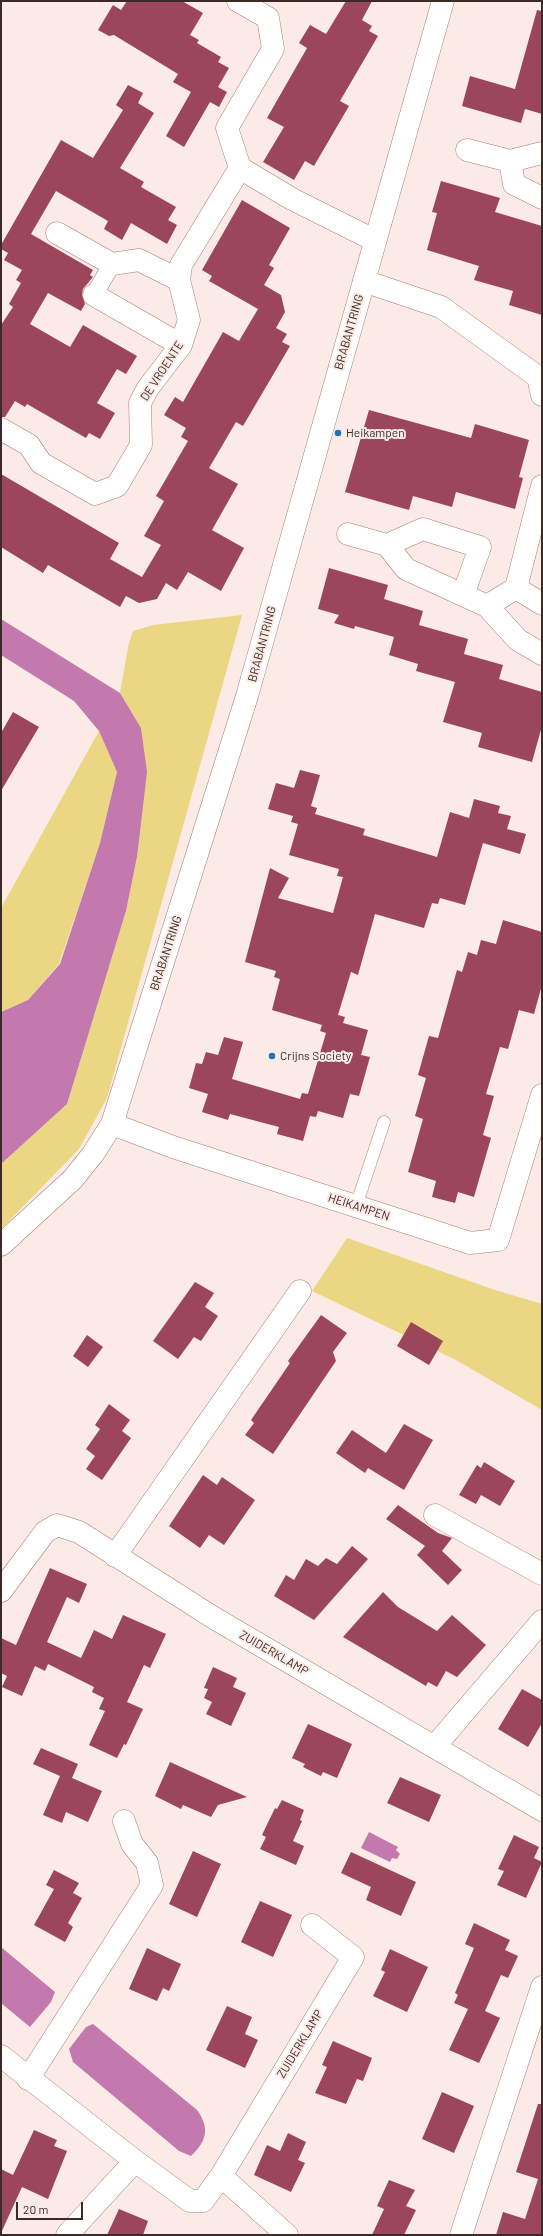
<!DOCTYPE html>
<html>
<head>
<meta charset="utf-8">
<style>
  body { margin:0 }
  #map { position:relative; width:543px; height:2236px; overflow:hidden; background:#fbeae5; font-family:Barlow,sans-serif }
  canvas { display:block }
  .frame { position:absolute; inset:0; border:2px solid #3b2b27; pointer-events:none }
  .scale { position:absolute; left:16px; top:2202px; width:67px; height:18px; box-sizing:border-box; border:2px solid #3b2b27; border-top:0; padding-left:5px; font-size:12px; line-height:14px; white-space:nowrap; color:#3b2b27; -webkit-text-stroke:3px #fbeae5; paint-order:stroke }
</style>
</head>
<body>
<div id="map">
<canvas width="543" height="2236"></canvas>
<div class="frame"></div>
<div class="scale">20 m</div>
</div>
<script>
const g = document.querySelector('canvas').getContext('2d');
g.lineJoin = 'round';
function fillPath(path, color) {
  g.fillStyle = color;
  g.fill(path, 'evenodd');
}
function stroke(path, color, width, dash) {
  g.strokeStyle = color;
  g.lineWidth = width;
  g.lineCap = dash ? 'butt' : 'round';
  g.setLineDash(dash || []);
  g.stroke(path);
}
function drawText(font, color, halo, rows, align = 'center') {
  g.font = font + ' Barlow,sans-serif';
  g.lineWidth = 4;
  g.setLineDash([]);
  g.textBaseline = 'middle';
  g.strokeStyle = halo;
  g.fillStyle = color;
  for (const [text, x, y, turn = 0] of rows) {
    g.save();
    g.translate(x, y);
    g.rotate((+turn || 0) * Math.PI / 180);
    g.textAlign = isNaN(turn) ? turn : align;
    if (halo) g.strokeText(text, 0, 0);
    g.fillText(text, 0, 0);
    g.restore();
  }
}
const green = new Path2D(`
  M242,615L107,1098L79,1149L1,1229V1164L67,1104L126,911L137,857L141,728L120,693L128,647L133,631L153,625Z
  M99,731L117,772L100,843L59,964L28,1000L1,1012V908Z
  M347,1238L495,1290L542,1304V1410L456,1360L312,1291Z`);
const water = new Path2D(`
  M1,619L120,693L141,728L147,772L137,857L126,911L67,1104L1,1164V1012L28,1000L60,964L100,843L117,772L99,731L74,701L1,655Z
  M369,1832L398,1847L396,1850L400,1854L397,1859L392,1858L390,1862L361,1848Z
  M1,1947L55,1992L51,2002L30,2027L1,2003Z
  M93,2024L197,2110C210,2128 207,2141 191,2156L179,2151L73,2062L69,2049L86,2027Z`);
const building = new Path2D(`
  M127,1H182L203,13L190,35L199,40L197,43L221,57L218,62L229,68L218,87L227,92L219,107L210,102L184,147L166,136L191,92L173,82L178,74L114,35L109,36L98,30L113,5L121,10Z
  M346,1H372L362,20L372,26L369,31L378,36L340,101L349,106L314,166L305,161L294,180L263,162L284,127L267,118L307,48L299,43L310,25L326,34Z
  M537,10L542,11V114L525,109L521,123L462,106L470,76L515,89Z
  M128,85L143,93L138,103L154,113L120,168L144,182L141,187L176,207L168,220L177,225L167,244L131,223L122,240L104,229L108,221L56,191L31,234L93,270L90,275L93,277L83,289L82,295L85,304L81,311L48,293L30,324L70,347L83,325L137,356L126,374L117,369L97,403L115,413L100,439L89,433L86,438L27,404L25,407L15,401L5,417H1V325L13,307L9,304L21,283L16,280L22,270L4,260L8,253L1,249V245L61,140L93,158L123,110L116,105Z
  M441,181L500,198L495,212L542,226V315L509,305L513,291L474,280L479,266L427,250L437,213L432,212Z
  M242,200L290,228L269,265L274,268L264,285L281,295L285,312L276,328L287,334L282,342L290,346L243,426L236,422L209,468L238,484L212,530L244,548L221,591L188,572L177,590L166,583L157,599L139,603L126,596L120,607L48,565L43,573L1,547V474L119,543L110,559L142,577L161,545L144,536L164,501L156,496L188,441L181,437L186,428L164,415L175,397L183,402L223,332L239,341L258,309L209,281L212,276L202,270Z
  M369,410L471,438L475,424L529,440L519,477L523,478L515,509L456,492L452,507L413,496L409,510L345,492Z
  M329,568L388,585L384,599L423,611L419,625L468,639L464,654L503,665L499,679L542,692V726L532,762L478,747L482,733L443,722L455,682L416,671L418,664L389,655L394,637L355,626L354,629L334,623L339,615L318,609Z
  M13,712L39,727L1,791V733Z
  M300,770L320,775L311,806L317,808L315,814L365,829L363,835L437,857L450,812L469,818L474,799L500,806L498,813L511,816L507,829L526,834L520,854L483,843L465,905L440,898L438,904L432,903L424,928L375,914L358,975L351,972L338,1015L345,1017L343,1023L368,1030L361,1055L370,1057L359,1096L350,1094L343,1118L318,1111L316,1117L310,1116L303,1141L277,1134L279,1127L230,1114L228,1120L202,1112L208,1094L189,1088L196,1063L202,1064L206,1052L218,1055L224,1037L243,1042L232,1079L300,1099L302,1093L308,1094L326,1033L320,1031L322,1025L272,1010L280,979L274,977L276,971L245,962L270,868L289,878L278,898L333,913L343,877L337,876L339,869L289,855L298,824L291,822L293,816L268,809L276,783L294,788Z
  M503,920L542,932V985L534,1014L519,1010L508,1049L500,1047L486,1094L494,1096L483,1135L491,1138L474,1197L458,1192L455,1203L432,1197L436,1181L408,1172L423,1119L415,1116L426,1078L418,1075L429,1036L438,1038L457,970L462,972L468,952L477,955L481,940L496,944Z
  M195,1282L214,1293L205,1307L218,1316L201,1341L194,1337L178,1359L153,1341Z
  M321,1315L347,1333L333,1352L336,1361L273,1454L245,1435L254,1423L251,1420L290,1363L288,1361Z
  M411,1322L443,1341L429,1365L397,1346Z
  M87,1335L103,1347L88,1367L73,1356Z
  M109,1404L130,1420L122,1431L131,1438L102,1480L86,1469L95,1456L86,1449L100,1429L95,1425Z
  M404,1424L433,1440L404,1490L368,1468L365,1473L336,1453L352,1430L386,1453Z
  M484,1462L515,1481L500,1506L481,1495L476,1504L459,1495L477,1465L481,1468Z
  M203,1475L217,1485L222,1477L255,1500L224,1545L209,1535L200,1548L169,1526Z
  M398,1505L438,1533L452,1538L442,1551L462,1570L448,1585L417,1555L425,1546L386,1519Z
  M352,1546L368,1559L314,1620L274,1596L286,1575L294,1580L306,1559L318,1566L326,1558L337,1564Z
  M50,1568L87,1584L79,1603L67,1597L47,1642L81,1658L94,1630L112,1639L123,1615L166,1634L150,1668L144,1665L127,1702L143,1709L126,1745L124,1744L117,1758L89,1745L105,1711L99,1709L104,1698L92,1692L94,1687L48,1664L45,1671L35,1666L22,1696L2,1687L7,1676L1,1673V1638L16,1645Z
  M383,1592L398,1607L437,1631L452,1615L486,1645L457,1677L446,1671L437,1687L428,1682L426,1686L343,1637Z
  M213,1667L237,1678L233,1687L246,1693L231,1726L206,1714L212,1702L204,1698L208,1689L204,1688Z
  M522,1689L542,1700V1723L528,1747L498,1729Z
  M308,1724L352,1744L337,1778L323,1772L321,1776L303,1767L305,1764L292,1758Z
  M41,1748L78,1764L72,1778L102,1791L88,1822L66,1812L62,1823L43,1815L60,1776L33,1764Z
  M170,1762L247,1797L218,1805L211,1817L183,1805L181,1809L155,1796Z
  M400,1777L441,1795L429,1822L387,1803Z
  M282,1800L304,1810L300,1820L302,1821L293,1841L304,1846L296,1865L260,1849L266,1837L262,1835L275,1808L277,1809Z
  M514,1835L539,1847L534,1858L542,1862L526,1898L497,1885L504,1871L498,1869Z
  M193,1851L221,1864L197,1917L169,1904Z
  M351,1852L416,1882L401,1916L366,1900L371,1887L341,1873Z
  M54,1870L79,1883L73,1893L82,1898L68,1923L73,1927L65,1942L34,1925L54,1889L46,1885Z
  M260,1901L292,1915L273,1957L241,1942Z
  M474,1923L510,1940L505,1950L518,1956L508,1978L501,1975L485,2011L500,2018L479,2063L449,2050L468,2009L454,2003L458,1995L455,1993L474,1948L465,1944Z
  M147,1948L181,1964L169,1991L163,1988L157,2001L129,1989Z
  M390,1949L428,1967L407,2012L373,1996L385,1972L381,1970Z
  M227,2006L252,2017L245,2034L258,2040L245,2068L206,2050Z
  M333,2041L372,2058L363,2081L357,2079L346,2104L315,2093L327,2067L322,2065Z
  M442,2092L474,2106L454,2153L422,2139Z
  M538,2104H542V2235H496L503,2212L525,2219L538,2179L516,2172Z
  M34,2130L57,2140L54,2146L67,2151L48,2199L22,2187L1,2233V2169L13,2175Z
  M288,2133L306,2142L298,2160L305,2163L291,2192L254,2175L267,2145L280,2151Z
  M389,2180L415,2190L406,2206L416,2210L404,2235H372L384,2209L377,2206Z
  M119,2209L148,2221L143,2235H107Z`);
const service = new Path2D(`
  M356,1206L384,1122`);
const pedestrian = new Path2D(`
  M94,295L112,264`);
const minor = new Path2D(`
  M238,1L268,18L273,49L227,128L240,168
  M467,150L510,161L514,184L542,198
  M510,161L542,153
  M57,233L112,264L139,260L179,280
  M364,281L441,307L538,377L542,395
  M94,295L181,345
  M1,429L29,445L41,463L95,494L117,486L141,445L140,403L148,388L181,345L189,320L179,280L181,265L240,168L292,199L374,240
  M542,486L516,588L542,604
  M348,534L387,545L406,569L487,606L516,588
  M387,545L423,529L480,547L463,595
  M487,606L518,640L542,654
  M112,1124L173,1147L470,1243L498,1240L542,1095
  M435,1515L542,1574
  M115,1556L300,1291
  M1,1591L45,1532L57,1525L79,1532L214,1618L542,1810
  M435,1746L542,1621
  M1,2056L135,2161L190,2201H203L221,2176L353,1957L312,1925
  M28,2079L152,1885L147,1863L132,1844L124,1821
  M221,2176L287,2235
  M67,2235L135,2161
  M461,2235L542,1987`);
const tertiary = new Path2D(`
  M1,1245L73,1179L93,1154L112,1124L247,696L443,1`);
const markers = [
  [338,433,4,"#1675c1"],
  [272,1056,4,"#1675c1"]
];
const streetNames = [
  ["BRABANTRING",349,332,-74],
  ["DE VROENTE",162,371,-57],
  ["BRABANTRING",262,644,-75],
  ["BRABANTRING",166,953,-72],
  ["HEIKAMPEN",359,1207,18],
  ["ZUIDERKLAMP",274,1653,30],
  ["ZUIDERKLAMP",300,2044,-59]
];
const poiNames = [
  ["Heikampen",346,433],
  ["Crijns Society",280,1056]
];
fillPath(green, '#ebd683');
fillPath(water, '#c378ae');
fillPath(building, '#9c465a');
stroke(service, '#a47e73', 13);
stroke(pedestrian, '#a47e73', 18);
stroke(minor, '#a47e73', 23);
stroke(tertiary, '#a47e73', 23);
stroke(service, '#fff', 12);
stroke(pedestrian, '#fff', 17);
stroke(minor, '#fff', 22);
stroke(tertiary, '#fff', 22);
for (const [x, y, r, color] of markers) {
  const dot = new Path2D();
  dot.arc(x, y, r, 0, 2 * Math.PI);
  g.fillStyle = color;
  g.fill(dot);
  stroke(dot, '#fbeae5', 1.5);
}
drawText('12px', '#3b2b27', '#fbeae5', streetNames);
drawText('12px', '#3b2b27', '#fbeae5', poiNames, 'left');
</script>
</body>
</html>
